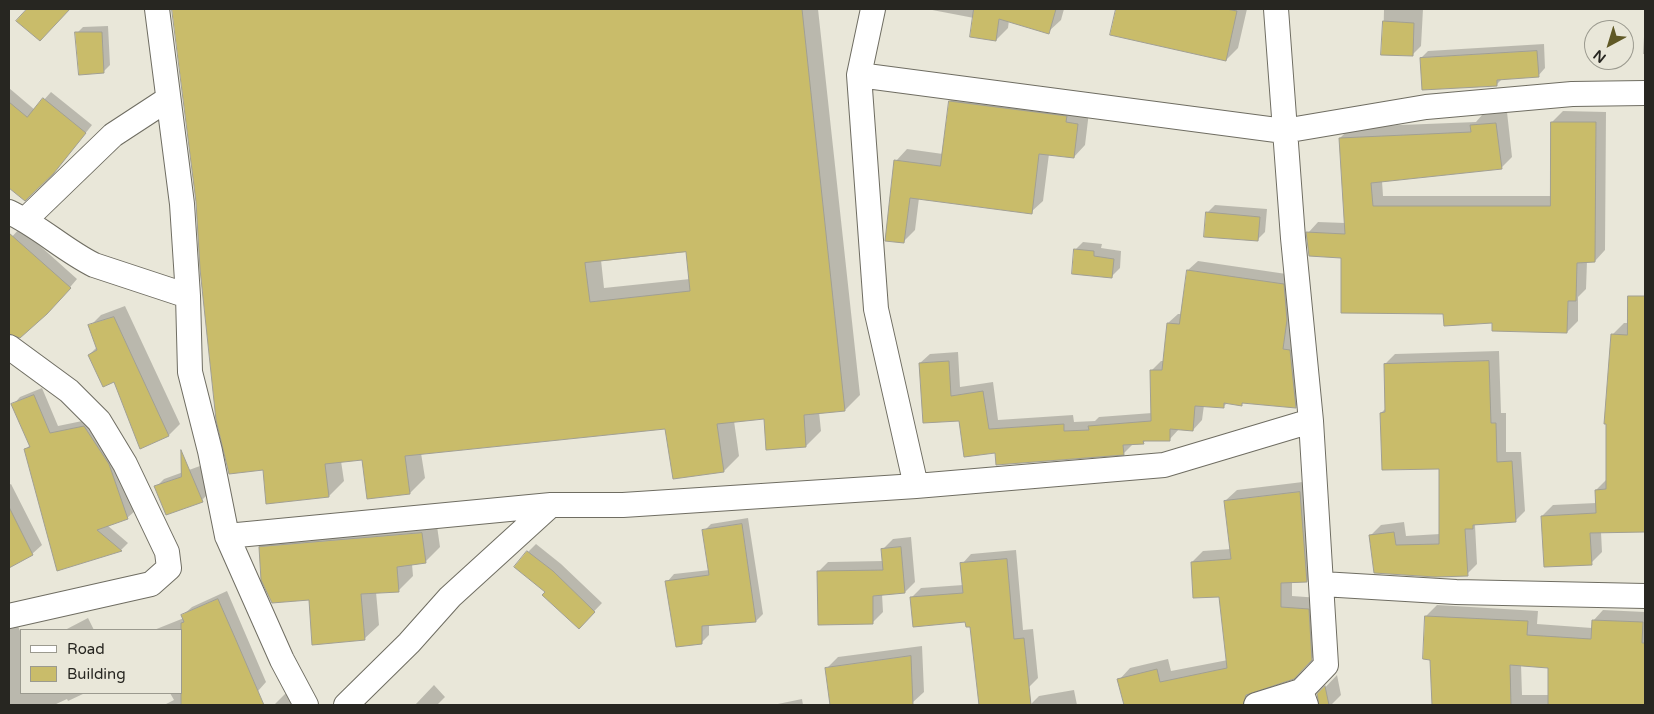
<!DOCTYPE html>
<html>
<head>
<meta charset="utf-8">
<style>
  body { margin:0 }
  #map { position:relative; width:1654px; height:714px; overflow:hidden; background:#e9e7d9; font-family:"Varela Round",sans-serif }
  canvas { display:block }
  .frame { position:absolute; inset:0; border:10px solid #272621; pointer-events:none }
  .legend { position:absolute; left:20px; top:629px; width:162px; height:65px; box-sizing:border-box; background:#e9e7d9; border:1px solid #9b9a8f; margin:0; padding:6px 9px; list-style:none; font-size:15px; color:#272621 }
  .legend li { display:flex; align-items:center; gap:10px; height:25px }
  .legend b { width:25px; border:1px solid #9b9a8f }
  .north { position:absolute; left:1584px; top:20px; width:50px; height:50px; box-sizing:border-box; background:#e9e7d9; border:1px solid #9b9a8f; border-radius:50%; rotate:219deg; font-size:14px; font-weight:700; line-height:20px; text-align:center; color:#272621 }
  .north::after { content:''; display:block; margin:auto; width:18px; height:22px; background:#605926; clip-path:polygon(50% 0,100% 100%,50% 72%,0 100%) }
</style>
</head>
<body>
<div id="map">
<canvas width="1654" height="714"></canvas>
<div class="frame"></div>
<ul class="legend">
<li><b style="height:6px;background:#fff"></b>Road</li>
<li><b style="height:14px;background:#c9bc6a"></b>Building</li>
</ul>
<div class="north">N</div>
</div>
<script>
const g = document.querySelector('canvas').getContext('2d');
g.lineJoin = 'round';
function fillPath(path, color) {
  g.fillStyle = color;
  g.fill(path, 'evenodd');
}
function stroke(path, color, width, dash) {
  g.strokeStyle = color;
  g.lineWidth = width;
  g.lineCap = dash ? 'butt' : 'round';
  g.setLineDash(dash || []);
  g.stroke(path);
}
const shadow = new Path2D(`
  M173,9H818L860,395L845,410L819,412L821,431L806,446L765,418L734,421L739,456L724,471L666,428L421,453L425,478L410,493L363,459L341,461L344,481L329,496L264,469L197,202ZM687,251L690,279L604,288L601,260Z
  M927,9H1064L1061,20L1048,32L1009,20L1008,28L996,40L974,18Z
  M1117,9H1247L1238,48L1226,60L1112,34Z
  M1384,9H1423L1421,46L1412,55L1383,54Z
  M1645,19V54H1643Z
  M108,26L110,65L104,71L77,33L83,27Z
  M1544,44L1545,68L1538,76L1503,78L1496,85L1421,58L1428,51Z
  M9,88L35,110L51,92L92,125L61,164L18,181L9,173Z
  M961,90L1089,112L1085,145L1074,157L1049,154L1043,201L1031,212L919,198L915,230L903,242L896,161L907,149L943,154L950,101Z
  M1563,111L1606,112L1605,250L1595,261H1587L1586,289L1578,297V321L1567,332L1493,322L1445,313L1342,257L1308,233L1318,222L1345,223L1340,138L1351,127L1476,122L1482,115L1507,112L1512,157L1501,168L1382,181L1383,196H1552V122Z
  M1215,205L1267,209L1265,232L1257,240L1207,213Z
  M20,228L77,279L55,305L9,332V240Z
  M1083,242L1102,244L1101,248L1121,251L1120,268L1112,276L1075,250Z
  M1198,261L1293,275L1305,397L1295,407L1244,402L1241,405L1228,402L1223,407L1204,405L1202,420L1193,430L1179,429L1169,440H1146L1143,443H1134L1124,453L996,451L960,420L920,363L930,354L958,352L960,387L993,382L998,420L1073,415L1074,422L1095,421L1099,417L1152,413L1151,371L1161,361H1164L1168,323L1178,314H1182L1188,270Z
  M125,306L180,424L169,435L141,448L115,381L89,355L97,347L90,326L101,315Z
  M1640,315H1645V530L1601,532L1602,552L1591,563L1542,516L1553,505L1596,503V490L1607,479L1613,334L1624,323H1631Z
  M1499,351L1501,413H1506V452H1521L1525,511L1515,521L1475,525L1477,564L1467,574L1371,535L1381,525L1404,522L1406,536L1440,534V467L1381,413L1386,408L1385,364L1395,354Z
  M42,388L58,426L92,419L135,511L127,518L107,525L128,543L121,550L57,570L26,449L30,445L13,405L20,397Z
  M200,466L210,492L202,500L156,487L164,479Z
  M1311,481L1318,569L1307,581H1292V596L1320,598L1323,647L1293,678L1254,691V697L1261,705H1125L1119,680L1130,668L1168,659L1171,671L1228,660L1220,595L1192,562L1203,551L1231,549L1225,501L1237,490Z
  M11,484L42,545L32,554L9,566V485Z
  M748,518L763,614L756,621L709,625V635L701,643L667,582L674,574L710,570L704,531L711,524Z
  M436,519L440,547L425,562L412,564L413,576L398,591L376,592L379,625L364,639L310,599L260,547L275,533Z
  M911,537L915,582L905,592L882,594L883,612L873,622L818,572L828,562L884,561L883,549L893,539Z
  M536,544L561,564L602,603L579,627L547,592L528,552Z
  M1016,550L1023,630L1033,629L1038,678L1029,687L966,620L911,598L921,588L963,585L962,564L971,554Z
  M227,591L266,682L258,691L224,705H164L174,700L170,693H181V630H154L184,618L183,615L192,607Z
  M1437,605L1538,611L1537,624L1592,628L1593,621L1603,610L1645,612V705H1433L1431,659L1426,616ZM1521,664L1549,666V695H1522Z
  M88,618L94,630H65Z
  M17,624L21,633V693H85L68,701L67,699L54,705H9V628Z
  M922,646L924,692L912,703L832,705L826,669L838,657Z
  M1337,675L1341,695L1331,705H1319L1318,695Z
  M294,685L307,705H274Z
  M434,685L445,697L437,705H415Z
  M1074,690L1077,705H1030L1039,696Z
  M802,699L803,705H773Z`);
const building = new Path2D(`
  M27,9H70L40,41L16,21Z
  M172,9H802L845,411L804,415L806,447L766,450L764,419L717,424L724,472L673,479L665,429L405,456L410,494L367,499L362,460L325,464L329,497L266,504L263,470L229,474L216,420L200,269L196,202ZM686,252L690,291L590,302L585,263Z
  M974,9H1056L1049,34L999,19L996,41L970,37Z
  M1116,9H1226L1237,11L1226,61L1110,35Z
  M1383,21L1414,23L1413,56L1381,55Z
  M75,32H102L104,73L79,75Z
  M1537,51L1539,77L1497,80V86L1422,90L1420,58Z
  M43,98L86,133L54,173L25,201L9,188V102L27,117Z
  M949,101L1067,116L1066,122L1078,124L1074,158L1039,154L1032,214L910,198L904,243L885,241L894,160L940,166Z
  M1551,122H1596L1595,262L1577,263L1576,301H1568L1567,333L1492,331V323L1444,326L1443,314L1341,313V258L1309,256L1306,232L1345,234L1339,138L1471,132L1470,125L1496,123L1502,169L1371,183L1373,206H1550Z
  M1206,212L1260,217L1258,241L1204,237Z
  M9,233L71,288L47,314L20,338L9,334Z
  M1074,249L1094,251V256L1114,259L1112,278L1072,274Z
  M1187,270L1284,284L1287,320L1283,349L1290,350L1296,408L1242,403V406L1224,403V408L1195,406L1193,431L1170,429V441H1143L1144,444L1123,445L1124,455L996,465L995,453L964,457L959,421L923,423L919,363L949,361L951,396L983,391L989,429L1064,424V431L1089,430L1088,426L1151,421L1150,370H1162L1167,323L1179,324Z
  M1628,296H1645V532L1590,533L1592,565L1544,567L1541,516L1596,513L1595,490L1606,489V424H1604L1611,334L1627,335Z
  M114,317L169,436L140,449L114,382L103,387L88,355L97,350L88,325Z
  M1489,361L1491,423H1496L1497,462L1512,461L1516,522L1473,525V529H1465L1468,576L1435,577L1374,573L1369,535L1394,532L1396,545L1439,544V469L1382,470L1380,413L1385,412L1384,364Z
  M34,395L50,433L84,426L109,464L128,519L97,530L122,551L57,571L24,449L30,447L11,404Z
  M181,450L203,502L166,515L154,486L181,477Z
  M1300,492L1307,582L1281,583V607L1309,609L1312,660L1294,679L1246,695L1243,705H1124L1117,679L1157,669L1160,682L1227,668L1219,597L1193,598L1191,562L1231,559L1224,501Z
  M9,507L33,555L9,568Z
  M742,524L756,622L702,626V644L676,647L665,581L709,575L702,530Z
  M422,533L426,563L397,567L399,592L361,594L365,640L312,645L309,600L272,603L261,580L259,547Z
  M901,547L905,593L873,596V624L818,625L817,571L883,570L881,549Z
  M527,551L553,571L595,612L579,629L542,595L545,592L514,567Z
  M1007,559L1014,639L1024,638L1031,705H979L970,627H966L965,622L913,627L910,597L963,593L960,563Z
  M218,599L236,640L264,705H181V623L184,622L181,615Z
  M1425,616L1528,621L1527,635L1591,639L1592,620L1643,622L1642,643H1645V705H1548V668L1510,665L1511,705H1432L1430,660L1423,659Z
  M911,656L913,705H830L825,668Z
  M1325,686L1329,705H1319L1317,694Z`);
const minor = new Path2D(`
  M157,9L182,204L188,296L190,372L210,451L227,536L282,660L306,705
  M873,9L859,75L876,309L916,486
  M1276,9L1293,238L1311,421L1326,665L1301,691L1306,705
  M859,75L1284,131L1426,107L1572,94L1645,93
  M9,212C39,226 64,250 94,265L188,296
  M26,219L113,135L168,99
  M9,347L69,391L99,421L125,464L167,552L169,568L151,584L9,616
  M227,536L551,505H623L916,486L1164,465L1311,421
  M1322,584L1456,592L1645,596
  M346,705L409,643L450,597L551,505
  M1256,705L1301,691`);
fillPath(shadow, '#0003');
fillPath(building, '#c9bc6a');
stroke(building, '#a19f93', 1);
stroke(minor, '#6f6d62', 26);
stroke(minor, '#fff', 24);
</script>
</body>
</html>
